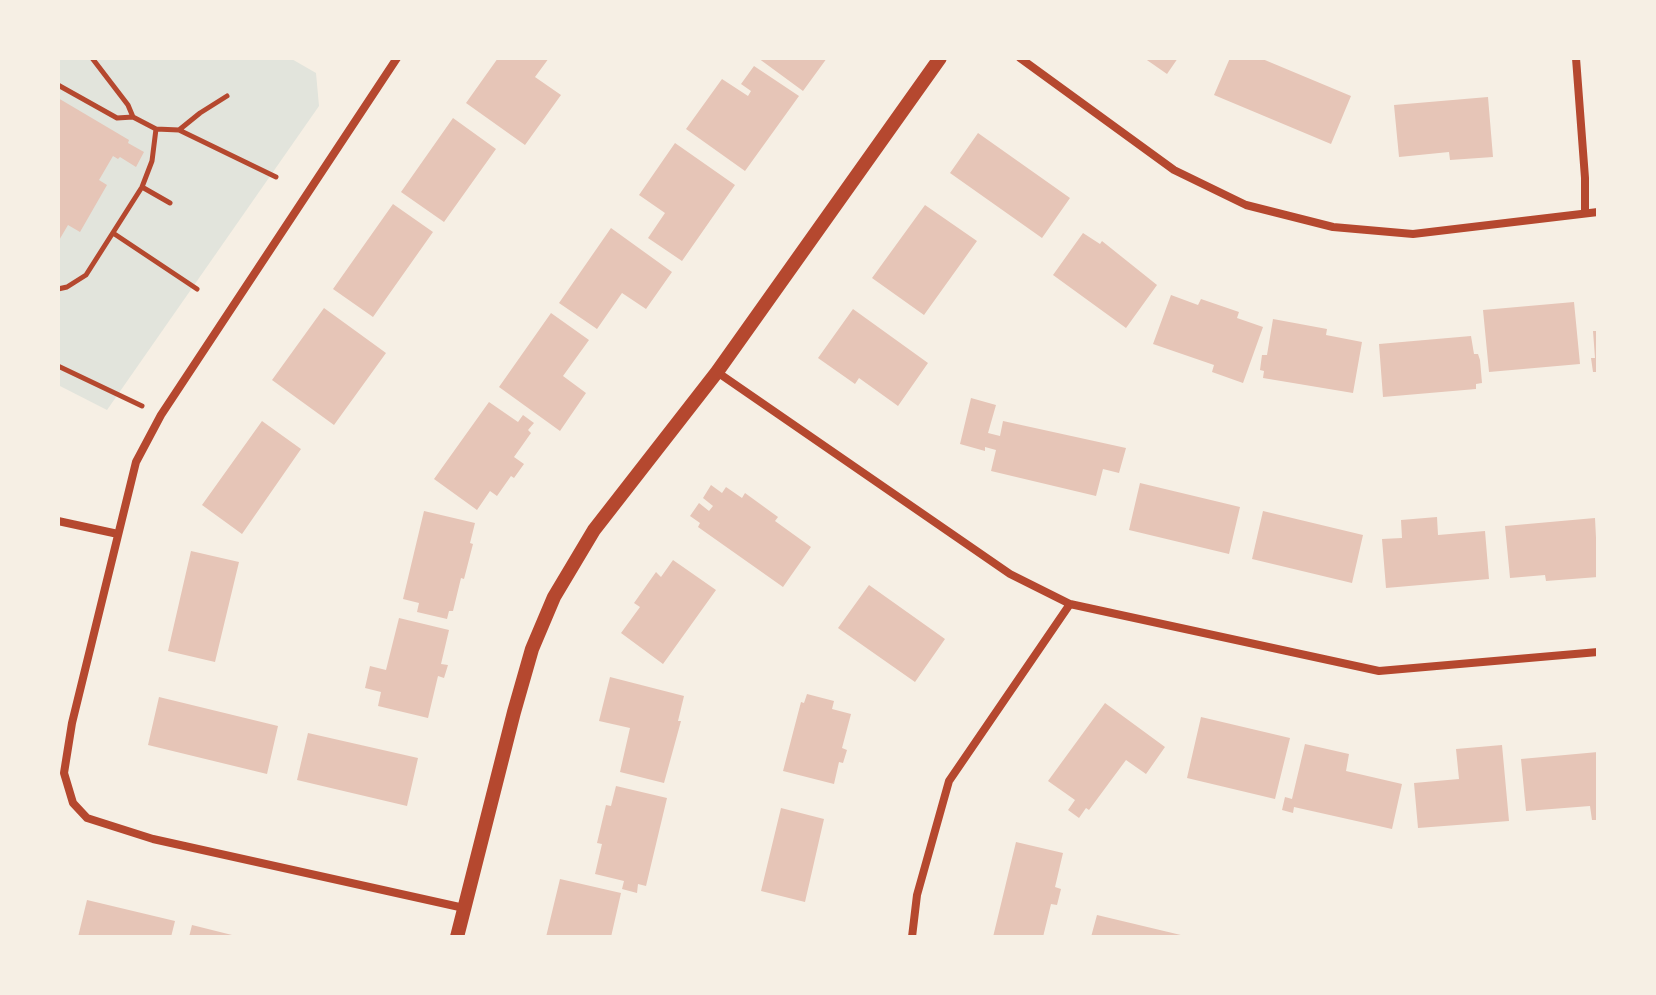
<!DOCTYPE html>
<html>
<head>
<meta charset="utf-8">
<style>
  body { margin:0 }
  #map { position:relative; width:1656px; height:995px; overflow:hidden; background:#f6efe4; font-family:"Source Sans 3",sans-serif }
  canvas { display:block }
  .frame { position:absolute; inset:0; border:60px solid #f6efe4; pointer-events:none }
</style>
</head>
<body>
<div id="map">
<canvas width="1656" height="995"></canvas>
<div class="frame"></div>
</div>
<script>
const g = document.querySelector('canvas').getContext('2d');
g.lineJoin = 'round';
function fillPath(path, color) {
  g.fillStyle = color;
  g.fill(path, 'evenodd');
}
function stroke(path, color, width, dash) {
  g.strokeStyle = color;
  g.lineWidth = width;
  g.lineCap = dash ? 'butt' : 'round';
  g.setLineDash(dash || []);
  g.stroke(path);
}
const green = new Path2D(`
  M58,58H290L316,73L319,106L107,410L58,385Z`);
const building = new Path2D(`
  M498,58H549L535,77L561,95L525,145L466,103Z
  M758,58H827L803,91Z
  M1144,58H1178L1167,74Z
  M1230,58H1260L1351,96L1331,144L1214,95Z
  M754,66L799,96L745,171L686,129L722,79L748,96L751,91L741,84Z
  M1488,97L1493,157L1450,160L1449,152L1399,157L1394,105Z
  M58,98L129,140L128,143L144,152L136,167L120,157L118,159L113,156L99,180L107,185L80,232L68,225L58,242Z
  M453,118L496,149L444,222L401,192Z
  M978,133L1070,198L1042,238L950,173Z
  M675,143L735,185L682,261L648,238L665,213L639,195Z
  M393,204L433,232L373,317L333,289Z
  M925,205L977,241L924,315L872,278Z
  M611,228L672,272L646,309L622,293L597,329L559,303Z
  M1083,233L1100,244L1102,241L1157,285L1126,328L1053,275Z
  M1171,295L1198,305L1201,299L1239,312L1237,318L1263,327L1243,383L1212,372L1214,365L1153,344Z
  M1574,302L1580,364L1489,372L1483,310Z
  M324,308L386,353L334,425L272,380Z
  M853,309L928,363L898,406L859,378L855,384L818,358Z
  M551,313L589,340L563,376L586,393L560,431L499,387Z
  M1273,319L1327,329L1326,335L1362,342L1353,393L1263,378L1264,371L1260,370L1262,355H1267Z
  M1593,331H1598V372H1593L1591,358H1595Z
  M1471,336L1474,354H1478L1480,360L1482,383L1476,384V389L1383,397L1379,344Z
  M971,398L996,405L988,433L1000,436L1003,421L1126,448L1119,473L1103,469L1096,496L991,471L996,450L985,447V451L960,444Z
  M489,402L518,422L523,415L534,423L528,430L531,433L514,457L524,464L514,478L511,476L497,496L490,491L477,510L434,479Z
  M262,421L301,449L242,534L202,505Z
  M1140,483L1240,507L1229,554L1129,530Z
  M711,485L722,493L726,487L742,498L745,493L778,517L775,521L811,547L783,587L698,527L700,523L690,516L699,503L709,511L713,506L703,498Z
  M424,511L475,523L470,543L473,544L464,579L461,578L453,611H449L447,619L417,612L419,603L403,599Z
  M1263,511L1363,535L1352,583L1252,559Z
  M1437,517L1438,535L1485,531L1489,579L1386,588L1382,539L1402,538L1401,520Z
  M1595,518L1598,577L1546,581L1545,575L1510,578L1505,526Z
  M191,551L239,562L215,662L168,651Z
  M673,560L716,590L663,664L621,633L640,607L634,603L656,572L661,577Z
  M869,585L945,639L915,682L838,628Z
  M399,618L449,630L441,664L448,665L444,678L438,676L428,718L378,706L381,692L365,688L370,666L386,670Z
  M610,677L684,696L678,721H681L664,783L620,772L630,728L599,721Z
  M807,694L834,701L832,709L851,714L842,748L847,750L843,763L839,762L834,784L783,771L801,702L804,703Z
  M159,697L278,726L267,774L148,745Z
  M1105,703L1165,747L1146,774L1126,760L1089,810L1086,808L1079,818L1068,810L1075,800L1048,781Z
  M1201,717L1290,738L1275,799L1187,778Z
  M308,733L418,758L407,806L297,780Z
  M1305,744L1349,754L1346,771L1402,784L1392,829L1294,807L1293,813L1282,810L1285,797L1292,799Z
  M1502,745L1509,821L1418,828L1414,783L1459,779L1456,749Z
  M1598,752V820H1592L1590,806L1526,811L1521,759Z
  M616,786L667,798L646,886L638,884L637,893L622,889L624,881L595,874L602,844L597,843L606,805L611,806Z
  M781,808L824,819L805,902L761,891Z
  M1016,842L1063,853L1055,887L1061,889L1057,905L1051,904L1043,937H993Z
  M560,879L621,893L611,937H546Z
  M87,900L175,921L171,937H78Z
  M1097,915L1185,936L1184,937H1091Z
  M192,925L236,936V937H189Z`);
const path = new Path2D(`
  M92,58L128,105L133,117
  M58,85L117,118L133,117L156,129L179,130L276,177
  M179,130L200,113L227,96
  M142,187L170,203
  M113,233L197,289
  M58,289L67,287L86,275L142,187L152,161L156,129
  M58,366L142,406`);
const minor = new Path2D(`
  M397,58L161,415L136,462L72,723L64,773L73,803L87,818L153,839L464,908
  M1020,58L1174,170L1246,205L1333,227L1413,234L1598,212
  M1576,58L1585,178V213
  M717,372L1010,574L1070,604L1379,671L1598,652
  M58,521L118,534
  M912,937L917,895L949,781L1070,604`);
const tertiary = new Path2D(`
  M457,937L514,712L532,649L554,597L594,530L717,372L940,58`);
fillPath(green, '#e2e4dc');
fillPath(building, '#e6c5b7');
stroke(path, '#b5482f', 5);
stroke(minor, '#b5482f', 8);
stroke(tertiary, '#b5482f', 14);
</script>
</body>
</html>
